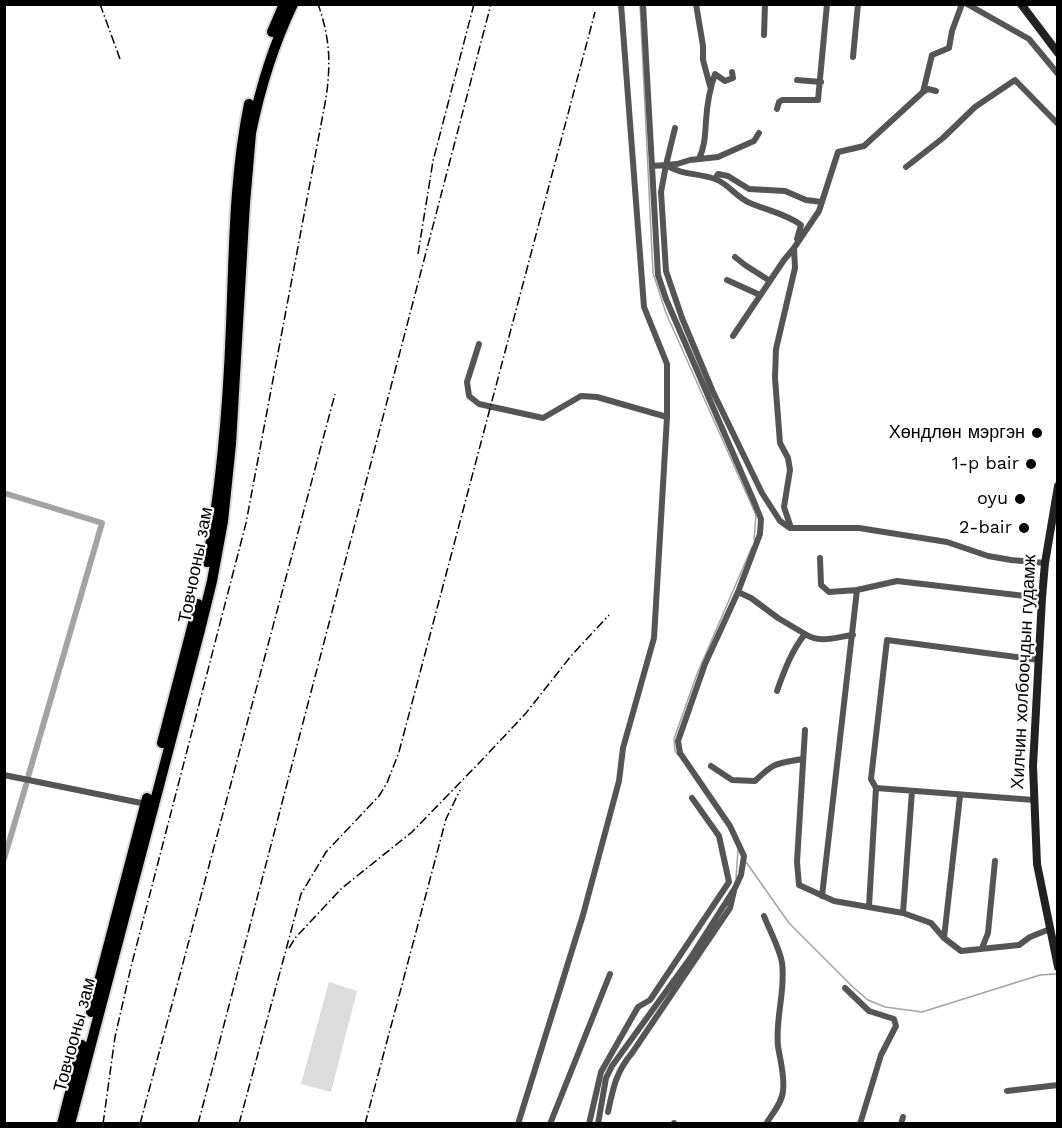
<!DOCTYPE html>
<html>
<head>
<meta charset="utf-8">
<style>
  body { margin:0 }
  #map { position:relative; width:1062px; height:1128px; overflow:hidden; background:#fff; font-family:"Work Sans",sans-serif }
  canvas { display:block }
  .frame { position:absolute; inset:0; border:6px solid #000; pointer-events:none }
</style>
</head>
<body>
<div id="map">
<canvas width="1062" height="1128"></canvas>
<div class="frame"></div>
</div>
<script>
const g = document.querySelector('canvas').getContext('2d');
g.lineJoin = 'round';
function fillPath(path, color) {
  g.fillStyle = color;
  g.fill(path, 'evenodd');
}
function stroke(path, color, width, dash) {
  g.strokeStyle = color;
  g.lineWidth = width;
  g.lineCap = dash ? 'butt' : 'round';
  g.setLineDash(dash || []);
  g.stroke(path);
}
function drawText(font, color, halo, rows, align = 'center') {
  g.font = font + ' "Work Sans",sans-serif';
  g.lineWidth = 4.5;
  g.setLineDash([]);
  g.textBaseline = 'middle';
  g.strokeStyle = halo;
  g.fillStyle = color;
  for (const [text, x, y, turn = 0] of rows) {
    g.save();
    g.translate(x, y);
    g.rotate((+turn || 0) * Math.PI / 180);
    g.textAlign = isNaN(turn) ? turn : align;
    if (halo) g.strokeText(text, 0, 0);
    g.fillText(text, 0, 0);
    g.restore();
  }
}
const green = new Path2D(`
  M329,982L357,991L331,1092L301,1084Z`);
const stream = new Path2D(`
  M640,4L653,273L666,313L756,515L754,540
  M678,755L675,751L674,739L697,674L752,547
  M746,862L789,923L854,988L868,1000L885,1007L922,1012L1040,975L1056,974
  M736,879L738,849`);
const canal = new Path2D(`
  M4,493L102,523L28,777
  M4,859L26,785`);
const street = new Path2D(`
  M696,4L703,46V60L710,86
  M962,4L952,31L949,48L932,55L923,92L864,146L838,152L819,211L794,248L795,268L776,349L775,378L780,443L788,458L790,470L784,507L791,528H859L947,542L988,556L1011,560L1045,563
  M967,4L1029,39L1058,74
  M764,35L765,4
  M853,57L858,4
  M797,80L821,82
  M923,92L928,89L936,91
  M777,109L779,102L782,100H818L827,4
  M699,159C705,146 705,135 706,121C707,105 710,88 715,74L725,81L733,78L732,72
  M666,165L661,192L666,271L682,318L713,392L762,493L780,521L790,528
  M666,165C681,175 698,173 715,179C729,184 736,197 750,203C766,210 787,214 801,225L797,239
  M666,165L677,164L690,160L718,157L754,141L759,133
  M652,166L666,165L675,128
  M906,167L943,138L975,107L1015,80L1058,124
  M715,179L718,174L728,176L749,189L785,191L806,200L822,202
  M735,257L745,265L770,281
  M727,280L760,295
  M733,336L784,260L794,248
  M479,344L467,382L469,396L479,404L543,418L581,396L597,397L667,417
  M820,558L821,585L829,592L857,590L897,581L1042,598
  M738,592L751,598L778,618L805,634
  M777,691C784,671 792,650 805,634C821,644 835,637 853,635
  M805,730L797,862L799,885L834,901L903,913L931,923L944,938L961,951L1019,945L1030,937L1050,929
  M711,766L732,780L755,781C775,762 775,764 802,759
  M4,775L146,804
  M876,788L1034,800
  M822,896L857,590
  M869,906L876,788L871,779L887,640L1039,660
  M903,913L912,791
  M764,916C769,929 780,949 782,963C786,990 775,1018 778,1046C780,1060 785,1076 783,1091C782,1103 772,1114 766,1124
  M944,938L960,796
  M982,948L988,933L995,861
  M845,988L869,1011L894,1019L896,1026L881,1055L860,1124
  M1007,1091L1058,1085
  M608,1112C613,1088 616,1072 632,1053L730,908L734,891
  M518,1124L583,915L619,781L623,748L654,638L667,417V364L644,307L621,4
  M550,1124L610,974
  M589,1124L601,1072L638,1007L650,1000L729,882L719,836L692,798
  M598,1124L606,1078L612,1066L691,957L735,888L741,875L744,856L730,826L680,753L678,741L705,664L738,592L760,534L761,519L755,504L666,299L658,275L643,4
  M674,1124V1123
  M901,1124L903,1117`);
const secondary = new Path2D(`
  M1021,4L1058,53
  M1058,486L1045,563L1042,598L1033,766L1037,864L1058,967`);
const highway = new Path2D(`
  M272,32L284,4
  M207,562C222,485 228,405 231,326C234,252 234,177 249,104
  M162,743L198,604
  M91,1012L147,798
  M62,1124L82,1045
  M70,1124L200,630L212,581L223,521L231,444L245,203L251,133C260,88 273,46 293,4`);
const rail = new Path2D(`
  M100,4L120,59
  M418,254L433,161L474,4
  M289,948L296,937L342,888L412,832L481,761L526,713L571,656L609,615
  M103,1124L115,1037L131,967L246,523L326,98C331,63 330,38 318,4
  M140,1124L335,394
  M198,1124L491,4
  M239,1124L301,894L326,852L379,796L387,783L399,752L595,12
  M365,1124L446,819L460,790`);
const markers = [
  [1037,433,6,"#000"],
  [1031,464,6,"#000"],
  [1020,499,6,"#000"],
  [1024,528,6,"#000"]
];
const poiNames = [
  ["Хөндлөн мэргэн",1025,433],
  ["1-p bair",1019,464],
  ["oyu",1008,499],
  ["2-bair",1012,528]
];
const streetNames = [
  ["Товчооны зам",196,565,-79],
  ["Хилчин холбоочдын гудамж",1024,672,-87],
  ["Товчооны зам",75,1035,-75]
];
fillPath(green, '#dcdcdc');
stroke(stream, '#a3a3a3', 1.5);
stroke(canal, '#a3a3a3', 6);
stroke(highway, '#dbdbdb', 14);
stroke(street, '#555', 6);
stroke(secondary, '#222', 8);
stroke(highway, '#000', 10);
stroke(rail, '#000', 1.5, [9, 3, 1.5, 3]);
for (const [x, y, r, color] of markers) {
  const dot = new Path2D();
  dot.arc(x, y, r, 0, 2 * Math.PI);
  g.fillStyle = color;
  g.fill(dot);
  stroke(dot, '#fff', 2);
}
drawText('18px', '#000', '#fff', poiNames, 'right');
drawText('18px', '#000', '#fff', streetNames);
</script>
</body>
</html>
